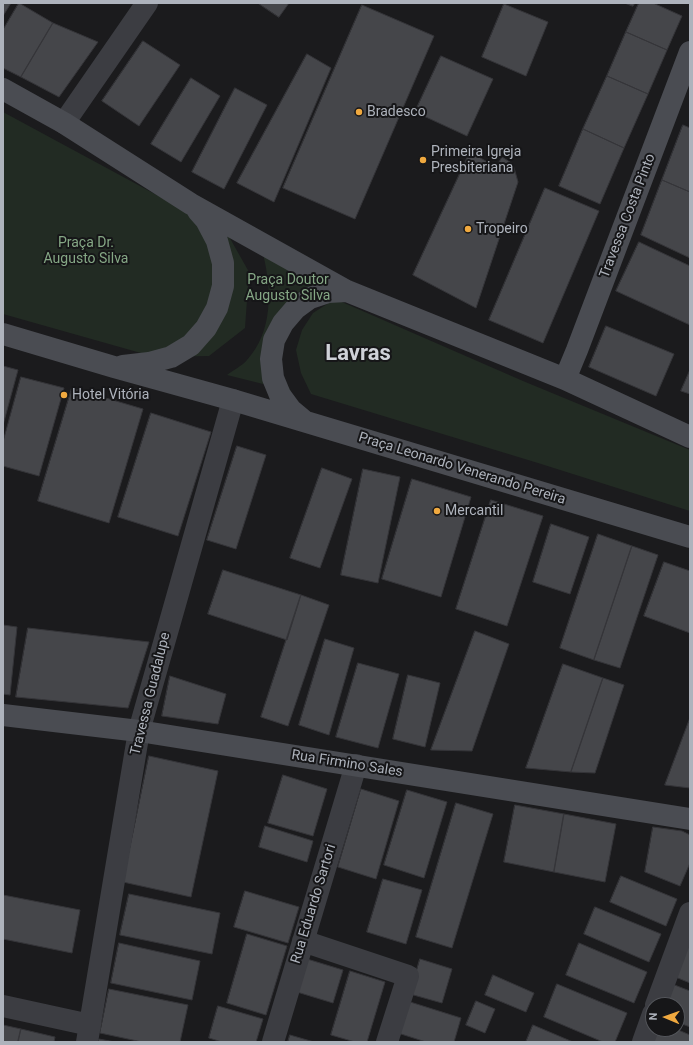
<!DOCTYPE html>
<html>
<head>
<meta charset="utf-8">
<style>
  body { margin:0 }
  #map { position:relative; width:693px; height:1045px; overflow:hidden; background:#1b1b1d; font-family:Roboto,sans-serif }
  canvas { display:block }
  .frame { position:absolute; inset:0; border:4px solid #aeb3bc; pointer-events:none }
  .north { position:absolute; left:645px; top:997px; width:40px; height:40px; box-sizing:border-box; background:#161618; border:1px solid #53555a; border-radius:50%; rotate:272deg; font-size:11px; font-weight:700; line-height:16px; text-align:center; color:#aeb3bc }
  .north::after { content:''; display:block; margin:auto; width:14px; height:18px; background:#f0a93f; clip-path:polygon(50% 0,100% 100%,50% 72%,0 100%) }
</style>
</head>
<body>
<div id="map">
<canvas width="693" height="1045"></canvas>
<div class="frame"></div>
<div class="north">N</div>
</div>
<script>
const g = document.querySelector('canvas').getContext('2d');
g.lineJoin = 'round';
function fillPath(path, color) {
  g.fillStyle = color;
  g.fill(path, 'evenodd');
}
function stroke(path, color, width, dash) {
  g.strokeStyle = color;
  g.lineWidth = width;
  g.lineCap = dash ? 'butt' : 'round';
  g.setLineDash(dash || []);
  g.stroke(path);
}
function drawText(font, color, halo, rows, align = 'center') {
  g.font = font + ' Roboto,sans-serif';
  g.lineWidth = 4;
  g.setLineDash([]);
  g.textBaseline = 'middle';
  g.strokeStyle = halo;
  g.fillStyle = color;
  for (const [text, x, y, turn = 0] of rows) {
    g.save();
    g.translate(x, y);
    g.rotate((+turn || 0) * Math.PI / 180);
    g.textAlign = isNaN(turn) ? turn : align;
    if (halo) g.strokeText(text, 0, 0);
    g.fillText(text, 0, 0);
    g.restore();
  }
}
const green = new Path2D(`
  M3,112L227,233L249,272L245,328L209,356L155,357L3,314Z
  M263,254L319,284L285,314L278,371L291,391L227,375C233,370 242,366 247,360C273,332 272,289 263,254Z
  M335,299L523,381L690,450V511L538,463L311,394L301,373L296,350L302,330L313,313Z`);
const building = new Path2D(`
  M3,3H11L3,16Z
  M19,3L53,23L21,77L3,68V30Z
  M258,3H289L279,17Z
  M625,3H635L633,6Z
  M639,3H653L682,16L667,50L626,32Z
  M504,4L548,22L526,76L482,57Z
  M362,5L434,36L355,219L283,188Z
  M53,23L98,42L59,97L21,77Z
  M626,32L667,50L648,94L607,76Z
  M143,41L180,65L139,126L102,101Z
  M307,54L331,68L274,202L237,183Z
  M441,56L493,79L467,136L415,112Z
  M607,76L648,94L624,148L583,129Z
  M191,78L220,96L181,162L151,144Z
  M235,88L267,105L224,189L192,172Z
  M683,125L690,128V192L662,180Z
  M583,129L624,148L600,204L559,186Z
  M470,152L496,167L502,157L513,164L518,182L476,308L413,275Z
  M662,180L690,192V258L641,235Z
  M545,188L599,211L543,343L489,320Z
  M639,242L690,266V325L616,291Z
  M606,326L674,354L656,396L589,367Z
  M3,366L18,370L3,425Z
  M690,370V394L681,391Z
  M21,377L64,388L39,476L3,466V442Z
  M72,388L143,409L109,523L38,501Z
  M151,413L211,432L178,536L118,517Z
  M237,446L266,455L236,549L207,540Z
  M322,468L352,479L320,568L290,558Z
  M363,469L400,477L378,583L341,575Z
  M412,479L471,497L441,597L382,579Z
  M491,500L543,516L507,626L456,609Z
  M551,524L589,537L570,594L533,582Z
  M598,534L632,546L594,660L560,648Z
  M632,546L658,555L620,668L594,660Z
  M664,562L690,571V633L644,616Z
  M223,570L301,595L287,640L208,614Z
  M301,595L329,605L288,726L261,717Z
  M3,625L17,627L10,695L3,694Z
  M28,628L149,642L128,708L16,697Z
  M475,631L509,644L472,751L431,750Z
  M325,639L354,648L329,735L299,725Z
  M358,663L399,674L378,748L336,737Z
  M563,664L603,678L571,772L526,768Z
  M408,675L440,683L425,747L393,739Z
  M170,676L226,694L218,724L162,716Z
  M603,678L624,685L595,773L571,772Z
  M690,718V788L665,785Z
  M149,756L218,771L191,897L123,882Z
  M283,775L327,789L313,836L268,823Z
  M361,789L399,801L376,879L338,867Z
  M407,790L447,802L424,878L384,865Z
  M456,803L493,814L452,948L416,937Z
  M515,805L564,814L554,872L504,862Z
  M564,814L616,824L605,882L554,872Z
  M265,826L313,841L307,862L259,847Z
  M653,827L682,831L690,835V863L680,886L645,872Z
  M621,876L677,899L666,926L610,902Z
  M383,879L422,890L406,944L367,932Z
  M245,891L299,907L288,943L234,927Z
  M129,894L220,913L212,954L120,935Z
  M3,895L80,910L72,953L3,939Z
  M595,907L661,934L649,962L584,934Z
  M247,934L287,946L266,1015L227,1003Z
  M119,943L200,961L192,1000L111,983Z
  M579,943L647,972L634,1003L566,975Z
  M690,943V983L673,976Z
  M307,959L343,970L333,1003L297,992Z
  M420,959L452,969L442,1003L410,994Z
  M350,971L385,982L367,1042H355L331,1035Z
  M493,975L534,993L526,1012L485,995Z
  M557,984L627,1013L615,1042H603L544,1017Z
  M672,984L690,991V1027L677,1022V1005H663Z
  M109,989L188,1005L180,1042H142L100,1033Z
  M407,1001L461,1018L454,1042H426L398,1033Z
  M476,1001L495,1009L485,1033L466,1025Z
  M218,1006L263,1019L256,1042H222L209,1038Z
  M3,1025L21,1029L18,1042H3Z
  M533,1025L573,1042H526Z
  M21,1029L55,1037L54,1042H18Z
  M653,1029H676L690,1035V1042H648Z
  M290,1035L314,1042H288Z
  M99,1039L115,1042H98Z`);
const street = new Path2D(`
  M64,123L147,3
  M303,941L408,976L387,1042
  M656,1005L690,913
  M3,1006L90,1025
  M87,1042L139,731L233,400
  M273,1042L356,765
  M643,1042L653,1014`);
const secondary = new Path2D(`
  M3,89L64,123L191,204L347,291L565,379L690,437
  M3,334L114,367L233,400L690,537
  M123,366L149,363L171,357L191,345L206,328L217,308L223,286V263L217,241L206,220L198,211
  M565,379L577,350L690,52
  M303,420L291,410L280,395L273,378L271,359L274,340L283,323L295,309L310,298L328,292L347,291
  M3,715L139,731L690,819`);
const markers = [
  [359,112,4,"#f0a93f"],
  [423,160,4,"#f0a93f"],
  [468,229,4,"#f0a93f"],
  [64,395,4,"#f0a93f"],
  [437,511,4,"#f0a93f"]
];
const poiNames = [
  ["Bradesco",367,112],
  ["Primeira Igreja",431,152],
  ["Presbiteriana",431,168],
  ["Tropeiro",476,229],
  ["Hotel Vitória",72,395],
  ["Mercantil",445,511]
];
const streetNames = [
  ["Travessa Costa Pinto",628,216,-69],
  ["Praça Leonardo Venerando Pereira",462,469,17],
  ["Travessa Guadalupe",151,694,-76],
  ["Rua Firmino Sales",347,764,9],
  ["Rua Eduardo Sartori",314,904,-73]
];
const parkNames = [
  ["Praça Dr.",86,243],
  ["Augusto Silva",86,259],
  ["Praça Doutor",288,280],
  ["Augusto Silva",288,296]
];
const townNames = [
  ["Lavras",358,354]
];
fillPath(green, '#222b23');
fillPath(building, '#45464a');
stroke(building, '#353539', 1);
stroke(street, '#3c3d42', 22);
stroke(secondary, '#4a4c52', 22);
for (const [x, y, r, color] of markers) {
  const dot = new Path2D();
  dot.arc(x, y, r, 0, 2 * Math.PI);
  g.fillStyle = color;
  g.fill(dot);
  stroke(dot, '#161618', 1.5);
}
drawText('14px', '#aeb3bc', '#161618', poiNames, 'left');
drawText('14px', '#aeb3bc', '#161618', streetNames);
drawText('14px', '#85a785', '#161618', parkNames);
drawText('bold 22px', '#cfd2d8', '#161618', townNames);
</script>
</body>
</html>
